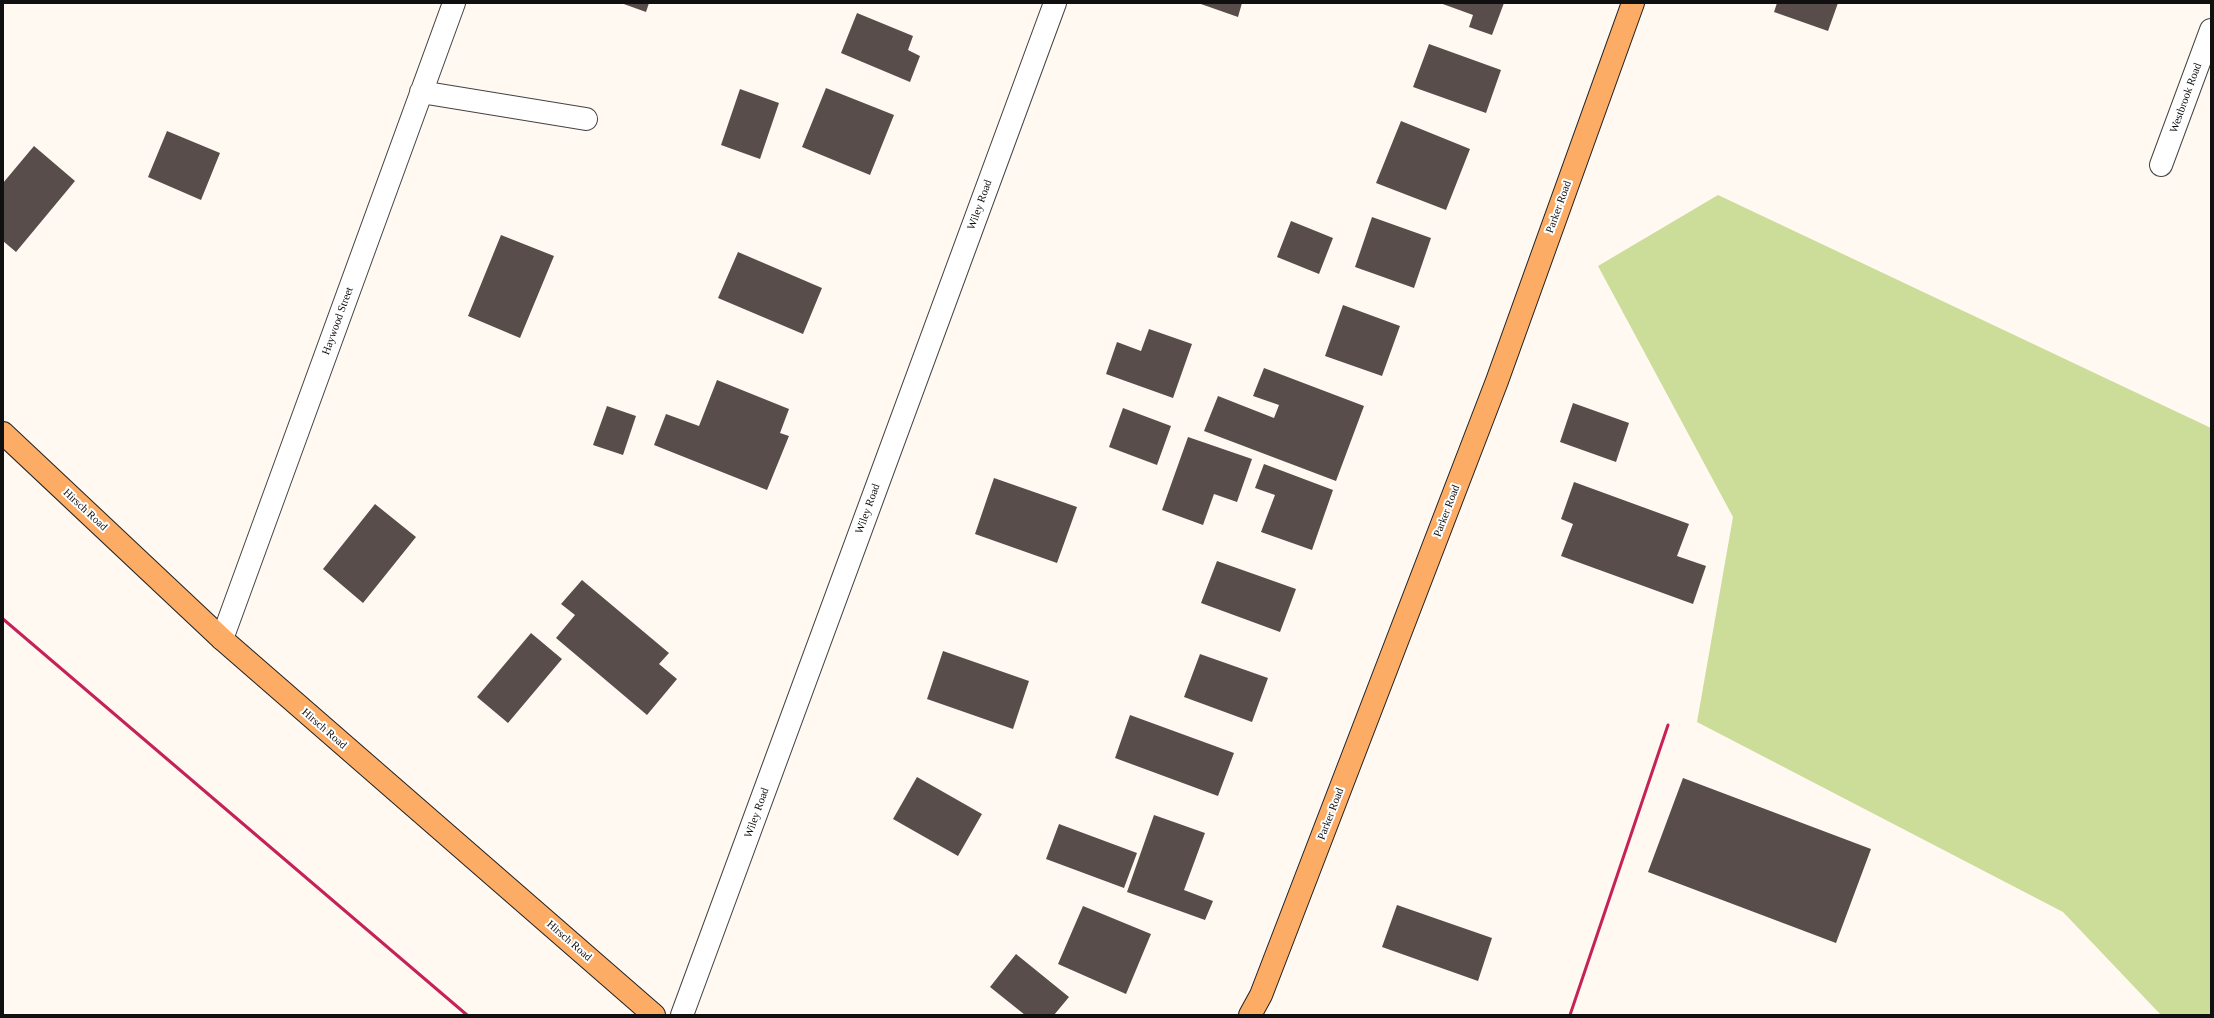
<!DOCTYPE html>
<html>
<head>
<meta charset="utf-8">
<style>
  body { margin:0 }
  #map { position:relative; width:2214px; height:1018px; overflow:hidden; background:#fff9f2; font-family:"Times New Roman",serif }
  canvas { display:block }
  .frame { position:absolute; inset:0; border:4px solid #101010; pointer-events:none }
</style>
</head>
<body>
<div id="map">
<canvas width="2214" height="1018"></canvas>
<div class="frame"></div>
</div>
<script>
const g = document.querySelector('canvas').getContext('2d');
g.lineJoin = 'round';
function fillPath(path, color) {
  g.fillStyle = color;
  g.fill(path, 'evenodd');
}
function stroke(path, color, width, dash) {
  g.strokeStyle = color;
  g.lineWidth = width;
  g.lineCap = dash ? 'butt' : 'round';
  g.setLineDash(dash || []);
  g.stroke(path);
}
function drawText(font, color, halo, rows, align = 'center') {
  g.font = font + ' "Times New Roman",serif';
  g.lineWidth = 4;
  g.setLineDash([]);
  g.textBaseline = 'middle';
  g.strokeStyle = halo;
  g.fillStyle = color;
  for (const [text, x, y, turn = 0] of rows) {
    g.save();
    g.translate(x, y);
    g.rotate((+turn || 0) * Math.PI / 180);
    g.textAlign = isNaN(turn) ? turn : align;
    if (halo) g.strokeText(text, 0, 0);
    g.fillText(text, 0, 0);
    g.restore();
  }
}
const forest = new Path2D(`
  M1718,195L2211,428V1015H2161L2063,912L1697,722L1733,517L1598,266Z`);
const building = new Path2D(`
  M621,3H649L646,12Z
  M1198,3H1242L1238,17Z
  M1440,3H1504L1492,35L1469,27L1473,15Z
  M1777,3H1838L1828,31L1774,12Z
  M857,13L913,36L908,50L920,56L910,82L841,53Z
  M1429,44L1501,70L1486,113L1413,87Z
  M826,88L894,115L870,175L802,147Z
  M740,89L779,103L760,159L721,145Z
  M1401,121L1470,149L1446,210L1376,183Z
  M167,131L220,153L201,200L148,177Z
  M34,146L75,181L16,252L3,241V183Z
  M1372,217L1431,238L1414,288L1355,267Z
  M1291,221L1333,238L1319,274L1277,257Z
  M501,235L554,256L520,338L468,316Z
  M738,252L822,288L803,334L718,298Z
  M1343,305L1400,326L1382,376L1325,356Z
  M1149,329L1192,344L1173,398L1106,374L1117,342L1141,351Z
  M1264,368L1364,406L1336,481L1204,431L1218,396L1274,418L1279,405L1253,396Z
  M717,380L789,409L780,433L789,436L767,490L654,445L666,414L699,426Z
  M1573,403L1629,423L1616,462L1560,442Z
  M607,406L636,416L623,455L593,445Z
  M1123,408L1171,426L1157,465L1109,447Z
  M1188,437L1252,459L1237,502L1214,494L1203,525L1162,510Z
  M1264,464L1333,490L1312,550L1261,532L1275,495L1255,488Z
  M994,478L1077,507L1057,563L975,534Z
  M1574,482L1689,524L1677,556L1706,566L1693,604L1561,556L1573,524L1561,519Z
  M375,504L416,537L363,603L323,569Z
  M1217,561L1296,589L1280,632L1201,603Z
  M582,580L669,653L659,664L677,679L647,715L556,638L575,615L561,604Z
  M531,633L562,659L508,723L477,697Z
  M943,651L1029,681L1013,729L927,699Z
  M1200,654L1268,678L1252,722L1184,697Z
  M1130,715L1234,753L1218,796L1115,758Z
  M917,777L982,814L958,856L893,819Z
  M1683,778L1871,849L1836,943L1648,872Z
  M1154,815L1205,833L1184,890L1213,901L1205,920L1127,892Z
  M1059,824L1137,853L1124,888L1046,859Z
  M1397,905L1492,938L1478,981L1382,947Z
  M1083,906L1151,934L1126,994L1058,964Z
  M1016,954L1069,997L1054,1015H1025L990,987Z`);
const minor = new Path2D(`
  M421,92L586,119
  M2161,165L2211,30
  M222,639L454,3
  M682,1015L1055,3`);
const major = new Path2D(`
  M3,433L222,639L654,1015
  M1250,1015L1261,995L1497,381L1633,3`);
const rail = new Path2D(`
  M3,619L467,1015
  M1570,1015L1668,725`);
const streetNames = [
  ["Westbrook Road",2186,98,-70],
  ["Wiley Road",980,205,-70],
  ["Parker Road",1559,207,-70],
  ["Haywood Street",338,321,-70],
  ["Wiley Road",868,509,-70],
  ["Hirsch Road",85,510,43],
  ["Parker Road",1447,511,-69],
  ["Hirsch Road",324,729,41],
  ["Wiley Road",757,813,-70],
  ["Parker Road",1331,814,-69],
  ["Hirsch Road",569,941,41]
];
fillPath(forest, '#cbdd98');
fillPath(building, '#594d4b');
stroke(minor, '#434343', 24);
stroke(major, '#212121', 24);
stroke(minor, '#fff', 22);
stroke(major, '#fcac65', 22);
stroke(rail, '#c52258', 3);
drawText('11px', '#101010', '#fff', streetNames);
</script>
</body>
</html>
